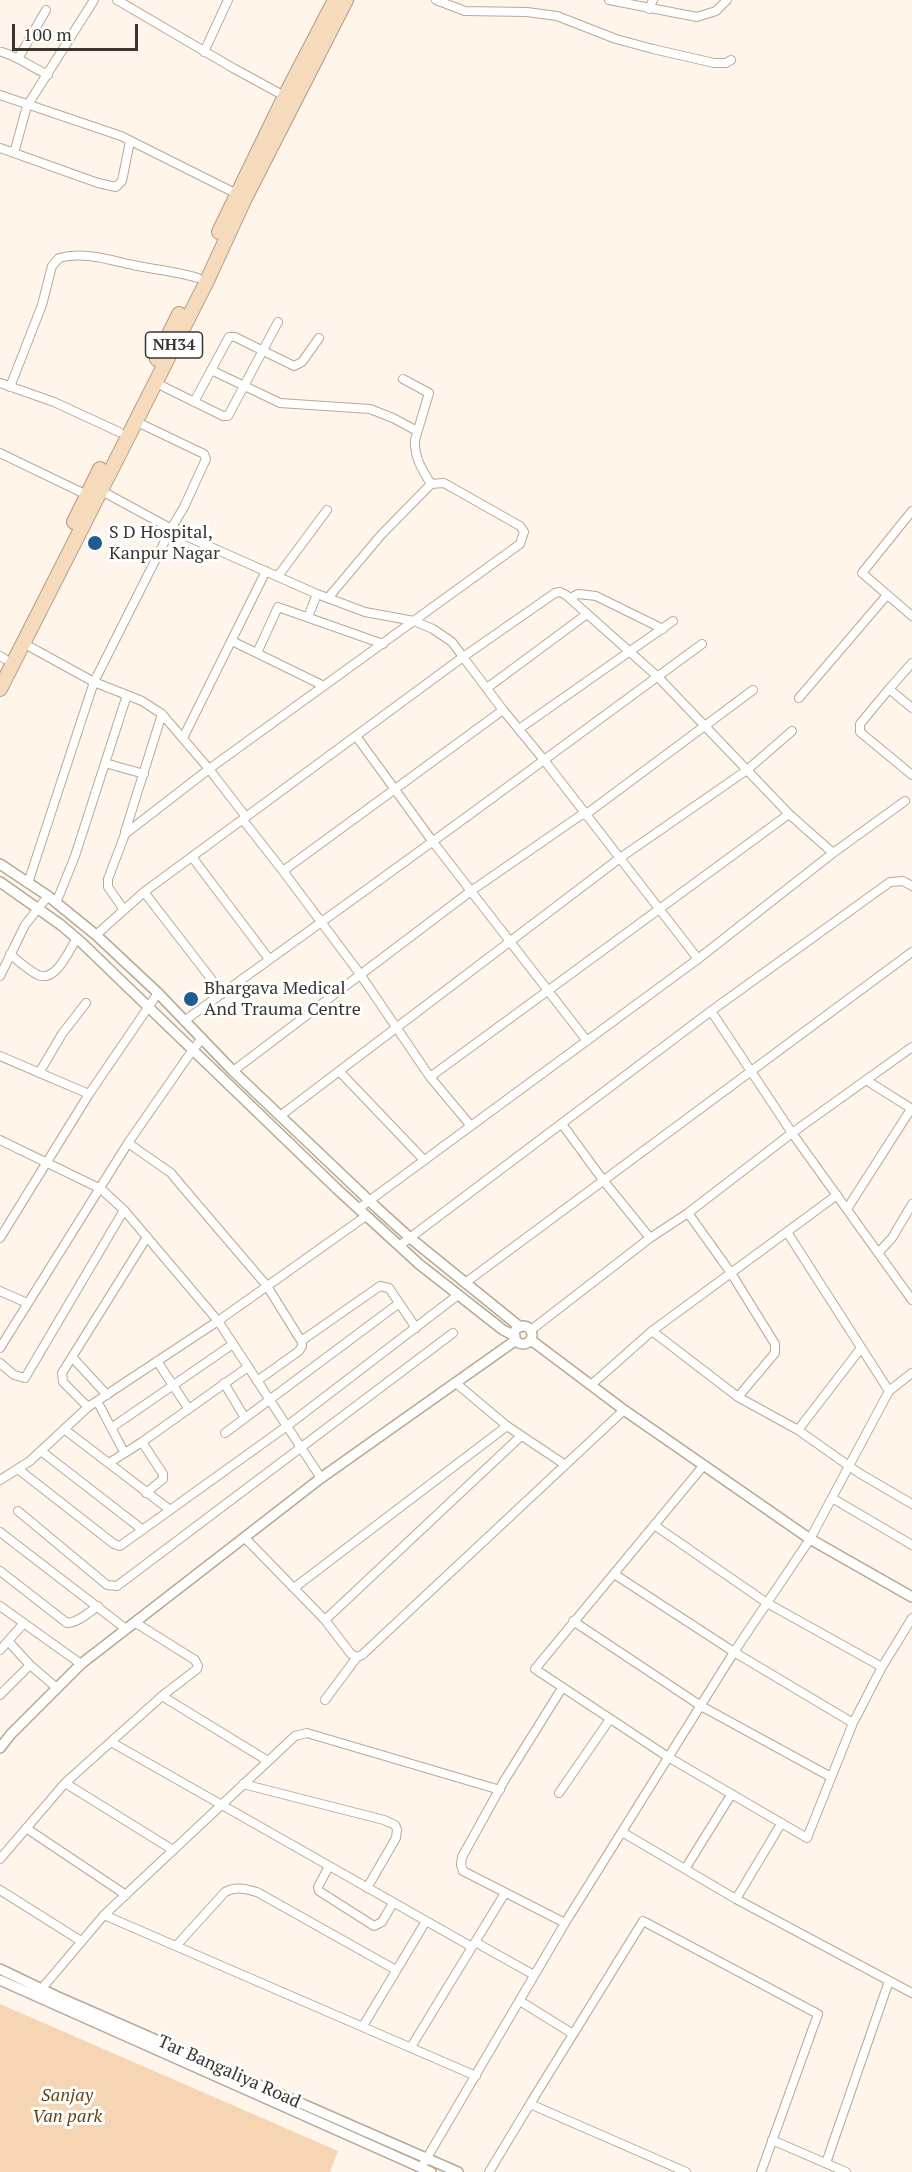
<!DOCTYPE html>
<html>
<head>
<meta charset="utf-8">
<style>
  body { margin:0 }
  #map { position:relative; width:912px; height:2172px; overflow:hidden; background:#fff5ea; font-family:"PT Serif",serif }
  canvas { display:block }
  .scale { position:absolute; left:12px; top:24px; width:126px; height:27px; box-sizing:border-box; border:3px solid #3b352e; border-top:0; padding-left:8px; font-size:18px; line-height:21px; white-space:nowrap; color:#3b352e; -webkit-text-stroke:4px #fff; paint-order:stroke }
</style>
</head>
<body>
<div id="map">
<canvas width="912" height="2172"></canvas>
<div class="scale">100 m</div>
</div>
<script>
const g = document.querySelector('canvas').getContext('2d');
g.lineJoin = 'round';
function fillPath(path, color) {
  g.fillStyle = color;
  g.fill(path, 'evenodd');
}
function stroke(path, color, width, dash) {
  g.strokeStyle = color;
  g.lineWidth = width;
  g.lineCap = dash ? 'butt' : 'round';
  g.setLineDash(dash || []);
  g.stroke(path);
}
function drawText(font, color, halo, rows, align = 'center') {
  g.font = font + ' "PT Serif",serif';
  g.lineWidth = 6;
  g.setLineDash([]);
  g.textBaseline = 'middle';
  g.strokeStyle = halo;
  g.fillStyle = color;
  for (const [text, x, y, turn = 0] of rows) {
    g.save();
    g.translate(x, y);
    g.rotate((+turn || 0) * Math.PI / 180);
    g.textAlign = isNaN(turn) ? turn : align;
    if (halo) g.strokeText(text, 0, 0);
    g.fillText(text, 0, 0);
    g.restore();
  }
}
const green = new Path2D(`
  M0,2004L338,2151L330,2172H0Z`);
const minor = new Path2D(`
  M117,0L233,68L288,98
  M436,0L465,11L527,12L557,16L616,39L653,49L714,63H726L731,60
  M609,0L697,17L716,11L727,0
  M649,9L653,0
  M2,52C19,57 31,67 48,75
  M204,52L228,0
  M19,57L46,10
  M0,95L121,136L239,195
  M0,148L98,183L116,187L122,181L130,141
  M14,153L27,106L94,0
  M211,370L280,403L370,409L393,418L417,431
  M403,379L429,393L415,440C414,457 422,470 431,484
  M154,382L223,416H228L278,322
  M0,383L54,402L119,432
  M10,387L42,305L52,266L59,258C84,251 113,261 138,266C158,270 178,272 198,278
  M194,402L229,337H235L294,366L302,362L319,338
  M0,453L87,495
  M100,490L179,533L317,594L365,612L414,621L433,629L452,642L463,657L555,593L560,592L566,595L658,677L789,814L833,853L698,959
  M912,511L862,573L912,616
  M278,576L327,510
  M570,598L578,594L596,596L663,629
  M308,617L317,594
  M232,641L324,686
  M23,643L94,682L142,701L162,714L209,769L246,817
  M257,653L278,607L383,644
  M0,656L5,659
  M912,663L889,689L912,708
  M487,688L587,614
  M889,689L860,724V732L912,775
  M799,698L887,595
  M519,729L673,621
  M356,736L433,842L587,1041
  M183,738L266,571
  M105,763L144,774
  M585,815L753,690
  M243,820L283,871
  M125,832L162,714
  M833,853L905,801
  M192,857L269,959
  M28,883L94,682L171,529L184,507L206,459L204,454L135,421
  M144,892L222,993
  M56,903L75,856L127,695
  M124,910L108,887V879L125,834L209,769L520,544L524,532L520,526L444,483L431,484L381,535L328,598
  M96,935L144,892L463,657L503,710
  M10,954C18,961 28,970 38,975C56,983 69,950 77,938
  M0,976L25,925L48,896
  M711,1011L792,1133L912,1300
  M184,1021C305,934 425,848 544,760L503,710L283,871L360,974L430,1077L471,1126
  M0,1056L89,1094L158,993
  M233,1071L471,891L584,813
  M340,1072L424,1160
  M39,1073L62,1034L86,1003
  M430,1077L789,814
  M866,1080L912,1109
  M280,1116L620,858L747,770L792,731
  M562,1124L603,1180L650,1238
  M0,1140L101,1189L124,1210L218,1321L321,1478
  M128,1143L171,1173L180,1184L267,1286L300,1339H304L380,1286L389,1288L416,1328
  M358,1209L698,959L544,760L702,644
  M847,1209L911,1109
  M688,1213L731,1273L775,1344V1353L738,1397
  M787,1232L889,1391
  M0,1238L89,1094
  M399,1246L711,1011L890,882L903,881L912,886
  M878,1253L892,1238L912,1204
  M465,1283L912,952
  M0,1291L27,1303
  M531,1330L650,1238L688,1213L792,1133L912,1047
  M652,1331L738,1397L798,1430L859,1473L912,1504
  M0,1348L128,1143L187,1058L202,1038
  M72,1357L107,1395
  M157,1361L188,1408
  M0,1363L14,1375L25,1378L124,1210
  M257,1381L299,1351L302,1346V1339
  M224,1383L245,1418
  M457,1384L507,1426L564,1464
  M591,1385L652,1331L837,1195
  M97,1401L124,1452
  M88,1407L63,1382L62,1373L147,1237
  M111,1428L233,1344
  M64,1429L170,1510
  M798,1430L861,1348
  M225,1433L398,1304
  M142,1442L163,1474V1479L146,1493
  M41,1451L143,1530
  M109,1463L142,1442L248,1367
  M704,1465L535,1669L668,1757L807,1838L853,1723L882,1667L912,1618
  M18,1469L114,1544L120,1546L287,1426L458,1295
  M0,1480L30,1461L88,1407L218,1321L366,1216
  M832,1498L912,1545
  M18,1511L107,1585L117,1586L453,1333
  M654,1525L767,1603L882,1667
  M0,1532L126,1629
  M245,1538L325,1620L351,1654L357,1657L362,1655L624,1410
  M0,1571L67,1623C78,1623 89,1612 98,1606
  M614,1574L734,1652L853,1723
  M294,1588L507,1426
  M0,1606L81,1664
  M325,1620L521,1436
  M573,1621L701,1706L831,1777
  M8,1641L30,1665L57,1688
  M0,1650L24,1623
  M562,1688L504,1781L462,1857L461,1865L463,1871L565,1923
  M0,1695L30,1665
  M162,1696L268,1761
  M325,1700L357,1657
  M111,1742L472,1947
  M65,1783L173,1850
  M243,1784L384,1820L395,1825L397,1829L396,1838L367,1888
  M559,1793L610,1719
  M26,1828L126,1895
  M622,1832L736,1899L912,1993
  M0,1859L65,1783L162,1696L197,1669L198,1666L195,1660L136,1623
  M329,1866L318,1887L319,1891L374,1926L382,1922L393,1903
  M685,1869L731,1795
  M0,1890L81,1941
  M736,1899L781,1824
  M104,1915L476,2076
  M475,1942L534,1975
  M176,1946L225,1892C236,1886 245,1889 257,1892L396,1970
  M38,1993L104,1915L295,1736L307,1733L500,1790
  M520,2001L573,2034
  M363,2026L426,1921
  M411,2047L505,1893
  M530,2104L643,1921L818,2014L761,2172
  M772,2140L846,2172
  M826,2163L889,1981
  M421,2168L565,1923L734,1652L810,1539L889,1391L912,1373
  M489,2172L530,2104L686,2172`);
const tertiary = new Path2D(`
  M0,864L48,896L96,935L158,993L233,1071L377,1208L409,1237L520,1327
  M0,882L61,925L82,943L337,1189L419,1264L503,1330L515,1336
  M514 1335a9 9 0 1 1 18 0a9 9 0 1 1-18 0Z
  M531,1340L624,1410L810,1539L912,1597
  M0,1748L11,1734L81,1664L321,1478L516,1340
  M0,1969L56,1996L458,2172
  M0,1980L431,2172`);
const trunk = new Path2D(`
  M219,232L285,96L335,0
  M157,359L179,314
  M74,522L100,469
  M0,689L206,283L245,198L346,0`);
const markers = [
  [95,543,8,"#1e5c92"],
  [191,999,8,"#1e5c92"]
];
const shields = [
  [174,345,57]
];
const shieldNames = [
  ["NH34",174,345]
];
const poiNames = [
  ["S D Hospital,",109,533],
  ["Kanpur Nagar",109,554],
  ["Bhargava Medical",204,989],
  ["And Trauma Centre",204,1010]
];
const streetNames = [
  ["Tar Bangaliya Road",229,2072,24]
];
const parkNames = [
  ["Sanjay",67,2096],
  ["Van park",67,2117]
];
fillPath(green, '#f5d5b3');
stroke(minor, '#b8a897', 10);
stroke(tertiary, '#b8a897', 12);
stroke(trunk, '#b39a7f', 16);
stroke(minor, '#fff', 8);
stroke(tertiary, '#fff', 9);
stroke(trunk, '#f6dabc', 14);
for (const [x, y, r, color] of markers) {
  const dot = new Path2D();
  dot.arc(x, y, r, 0, 2 * Math.PI);
  g.fillStyle = color;
  g.fill(dot);
  stroke(dot, '#fff', 2);
}
for (const [x, y, w] of shields) {
  const box = new Path2D();
  box.roundRect(x - w / 2, y - 13, w, 26, 4.5);
  g.fillStyle = '#fff';
  g.fill(box);
  stroke(box, '#3b352e', 1.5);
}
drawText('bold 16px', '#3b352e', null, shieldNames);
drawText('18px', '#3b352e', '#fff', poiNames, 'left');
drawText('18px', '#3b352e', '#fff', streetNames);
drawText('italic 18px', '#654318', '#fff', parkNames);
</script>
</body>
</html>
